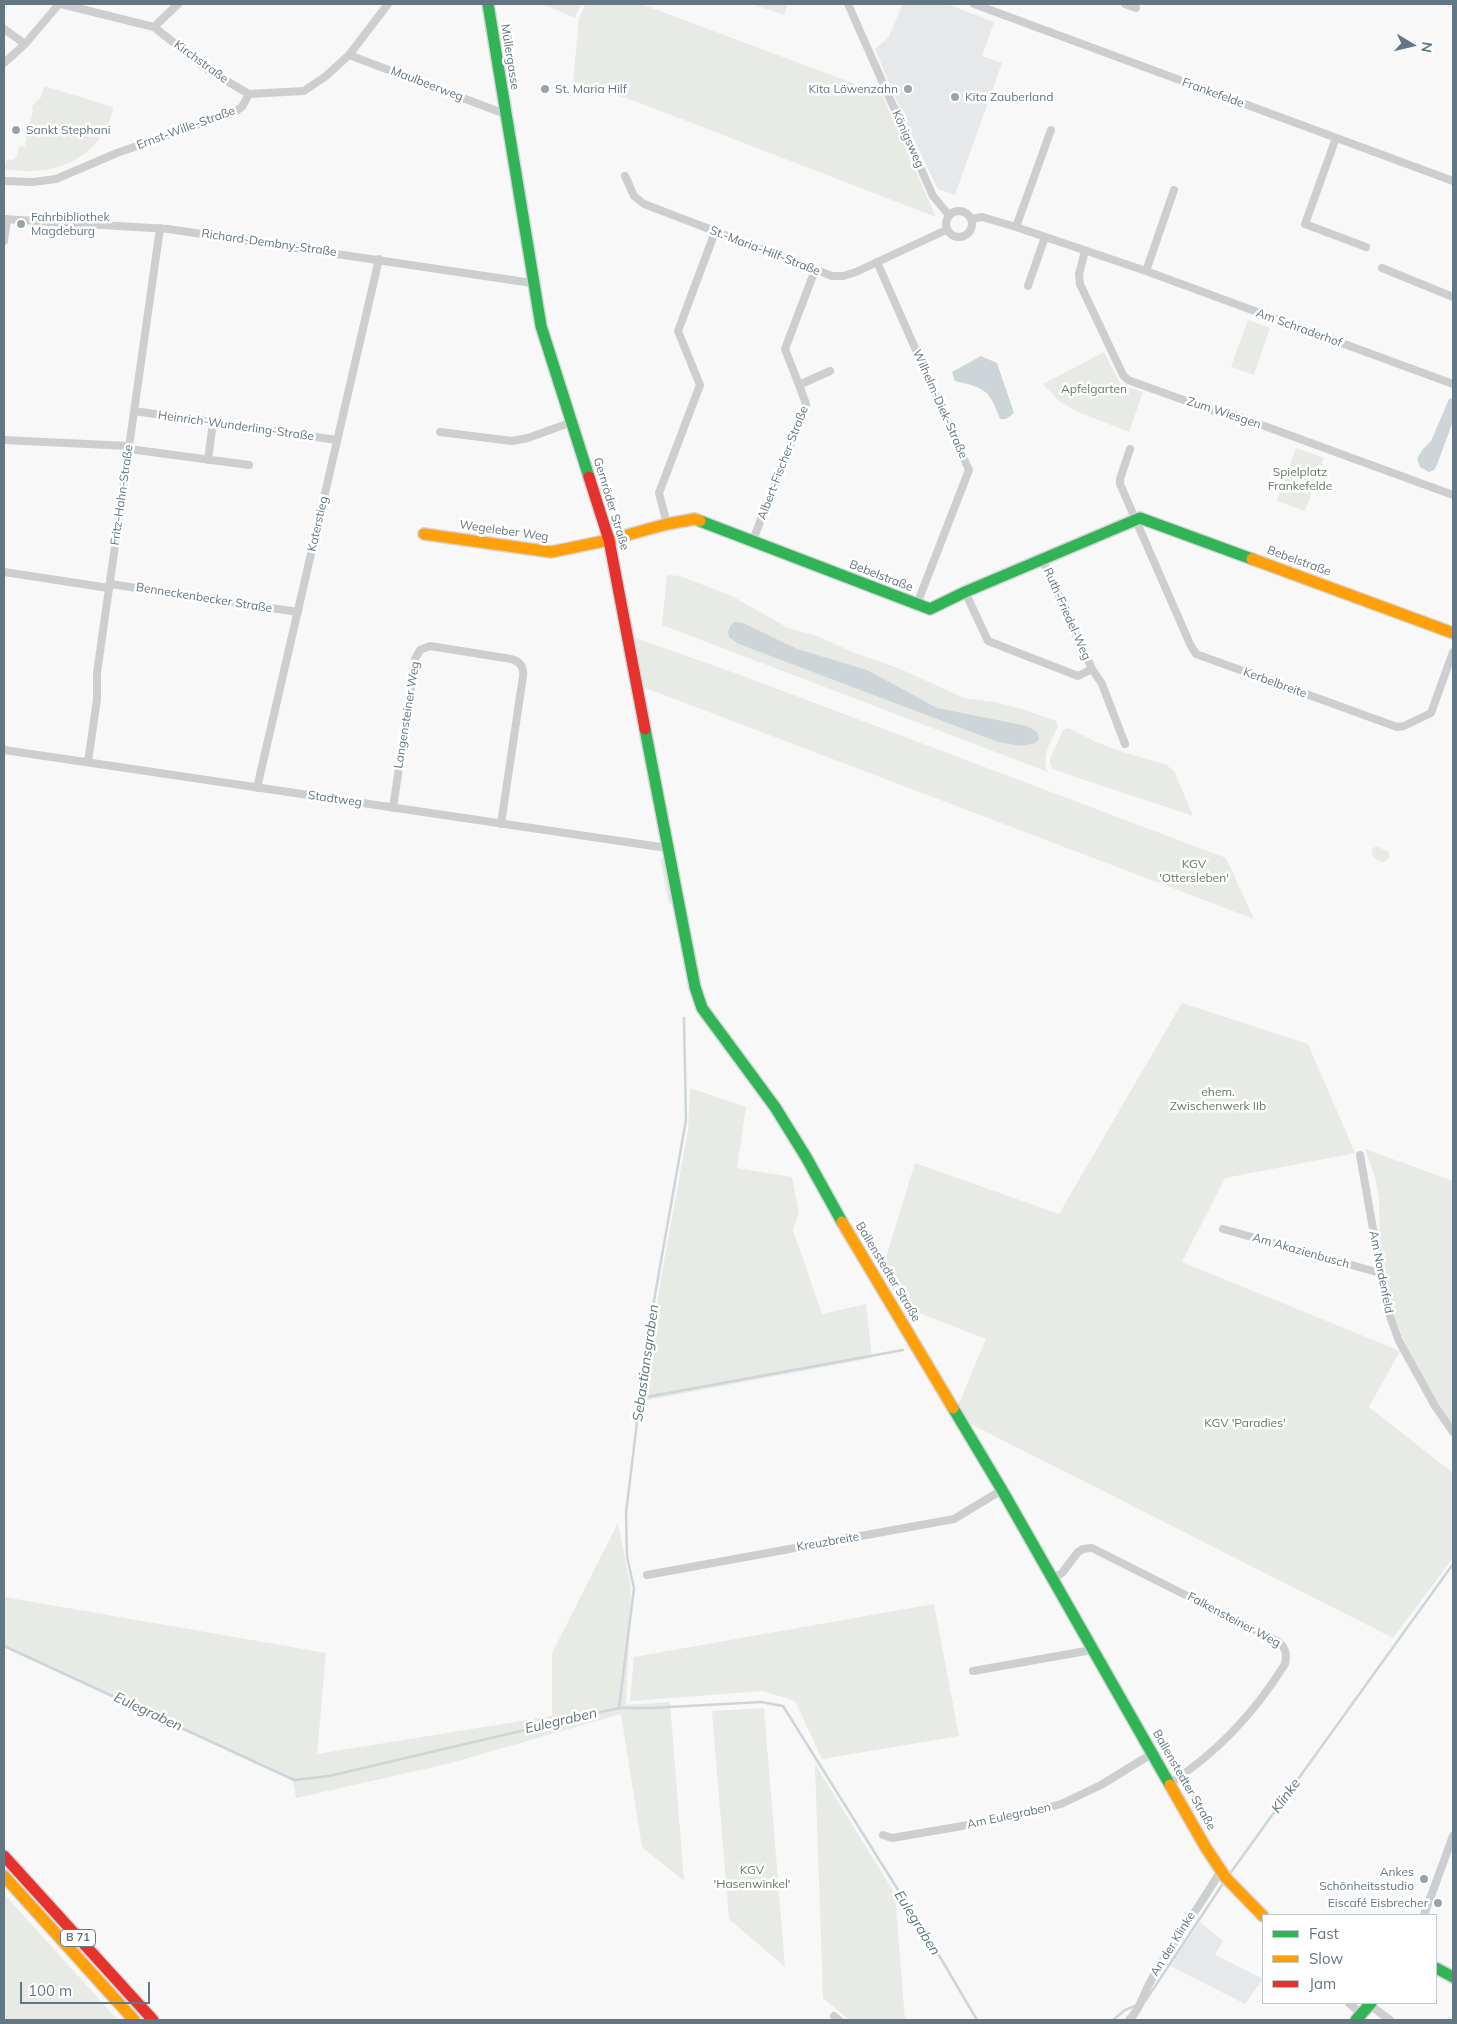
<!DOCTYPE html>
<html>
<head>
<meta charset="utf-8">
<style>
  body { margin:0 }
  #map { position:relative; width:1457px; height:2024px; overflow:hidden; background:#f8f8f8; font-family:Mulish,sans-serif }
  canvas { display:block }
  .frame { position:absolute; inset:0; border:5px solid #637683; pointer-events:none }
  .legend { position:absolute; left:1262px; top:1914px; width:175px; height:90px; box-sizing:border-box; background:#fff; border:1px solid #c1c8cd; margin:0; padding:6px 9px; list-style:none; font-size:15px; color:#637683 }
  .legend li { display:flex; align-items:center; gap:10px; height:25px }
  .legend b { width:25px; border:1px solid #c1c8cd }
  .north { position:absolute; left:1387px; top:20px; width:50px; height:50px; -webkit-text-stroke:4px #fff; paint-order:stroke; rotate:99deg; font-size:14px; font-weight:700; line-height:20px; text-align:center; color:#637683 }
  .north::after { content:''; display:block; margin:auto; width:18px; height:22px; background:#637683; clip-path:polygon(50% 0,100% 100%,50% 72%,0 100%) }
  .scale { position:absolute; left:20px; top:1982px; width:130px; height:22px; box-sizing:border-box; border:2px solid #637683; border-top:0; padding-left:6px; font-size:15px; line-height:18px; white-space:nowrap; color:#637683; -webkit-text-stroke:4px #fff; paint-order:stroke }
</style>
</head>
<body>
<div id="map">
<canvas width="1457" height="2024"></canvas>
<div class="frame"></div>
<ul class="legend">
<li><b style="height:6px;background:#30b455"></b>Fast</li>
<li><b style="height:6px;background:#ff9f0a"></b>Slow</li>
<li><b style="height:6px;background:#e5322d"></b>Jam</li>
</ul>
<div class="north">N</div>
<div class="scale">100 m</div>
</div>
<script>
const g = document.querySelector('canvas').getContext('2d');
g.lineJoin = 'round';
function fillPath(path, color) {
  g.fillStyle = color;
  g.fill(path, 'evenodd');
}
function stroke(path, color, width, dash) {
  g.strokeStyle = color;
  g.lineWidth = width;
  g.lineCap = dash ? 'butt' : 'round';
  g.setLineDash(dash || []);
  g.stroke(path);
}
function drawText(font, color, halo, rows, align = 'center') {
  g.font = font + ' Mulish,sans-serif';
  g.lineWidth = 5;
  g.setLineDash([]);
  g.textBaseline = 'middle';
  g.strokeStyle = halo;
  g.fillStyle = color;
  for (const [text, x, y, turn = 0] of rows) {
    g.save();
    g.translate(x, y);
    g.rotate((+turn || 0) * Math.PI / 180);
    g.textAlign = isNaN(turn) ? turn : align;
    if (halo) g.strokeText(text, 0, 0);
    g.fillText(text, 0, 0);
    g.restore();
  }
}
const built = new Path2D(`
  M903,4H947L994,22L982,56L1002,63L955,195L938,189L909,130L875,49L888,38Z
  M1200,1922L1223,1941L1215,1955L1263,1979L1245,2004L1170,1966Z`);
const green = new Path2D(`
  M543,4H581L575,18Z
  M585,4H641L882,94L936,217L640,103L573,81L579,19Z
  M752,4H788L784,15Z
  M44,86L113,107C113,114 109,122 105,129C85,167 44,176 4,169L7,159L13,160L17,156L19,146L26,147L25,145L26,139H28L26,137L33,112L32,106L41,97Z
  M1248,320L1270,328L1254,375L1231,367Z
  M1104,352L1121,385L1143,392L1129,432L1078,412L1059,401L1043,384Z
  M1296,448L1324,458L1305,511L1277,501Z
  M667,575L680,576L732,596L788,628L817,636L855,653L898,668L964,698L995,702L1022,709L1056,721L1058,726C1052,741 1040,756 1048,772L662,625Z
  M633,637L743,676L1226,858L1254,919L643,687Z
  M1069,728L1096,742L1122,752L1165,764L1174,771L1193,816C1147,800 1100,786 1053,769L1050,765V759L1063,730Z
  M1376,846L1389,852V859L1384,862L1379,861L1372,856V850Z
  M660,857L663,859L673,903L669,904Z
  M1182,1003L1308,1044L1355,1153L1225,1178L1182,1262L1400,1351L1369,1407L1453,1473V1558L1393,1638L969,1423L968,1427L957,1408L986,1339L901,1306L882,1270L915,1163L1059,1214Z
  M690,1088L746,1107L737,1168L792,1177L799,1213L793,1230L822,1314L866,1304L872,1358L642,1401L662,1272L688,1130Z
  M1365,1149L1453,1181V1425L1436,1400L1404,1341L1390,1305L1380,1245L1379,1199L1376,1181Z
  M618,1523L631,1589L626,1705L670,1702L684,1881L642,1847L621,1714L447,1764L296,1798L293,1780L6,1647L4,1648V1597L326,1653L317,1754L552,1716V1653Z
  M934,1604L959,1736L822,1759L795,1701L763,1691L630,1701L634,1657Z
  M764,1708L785,1967L729,1919L712,1711Z
  M815,1764L895,1894L905,2020H849L823,1998Z
  M4,1894L118,2020H4Z`);
const water = new Path2D(`
  M981,356L997,363L1014,413L1006,419H1000C989,389 985,388 955,381L952,372Z
  M1453,398V421L1437,465L1434,470L1429,472L1420,467L1417,459L1422,450L1431,441L1449,399Z
  M735,622L743,623L797,649L867,670L937,708L1027,726L1037,732L1039,739L1035,743L1021,746L998,742L739,644L729,637C727,630 729,626 735,622Z`);
const stream = new Path2D(`
  M641,1398L903,1350
  M4,1646L294,1780L329,1776L619,1708H651L761,1702L783,1706L940,1957L977,2020
  M619,1708L634,1588L627,1557L626,1513L647,1340L686,1120L684,1018
  M1229,1875L1453,1564
  M1146,2000L1224,1882
  M1113,2020L1125,2010L1137,2005`);
const street = new Path2D(`
  M61,4L154,27L178,4
  M848,4L933,196L949,215
  M974,4L1453,181
  M1125,4L1136,8
  M154,27L208,70L249,94
  M4,29L25,44
  M349,55L505,114
  M4,63L25,44L59,4
  M1336,138L1305,224L1366,247
  M625,176L634,196L644,204L832,276H843L856,272L946,230
  M4,181L33,182L56,179L117,153L236,111L242,107L249,94L304,91L326,76L349,55L388,4
  M946 224a13 13 0 1 1 26 0a13 13 0 1 1-26 0Z
  M4,219L168,229L532,283
  M971,219L982,217L1016,227L1146,271L1453,384
  M1016,227L1051,130
  M4,241L7,219
  M1085,251L1079,274L1080,284L1123,375L1128,380L1214,411L1229,413L1453,495
  M877,262L969,470L917,604
  M1382,268L1453,297
  M815,270L785,349L799,385L830,371
  M1146,271L1174,190
  M1028,286L1045,237
  M134,411L337,440
  M440,432L512,441L528,438L572,422
  M4,440L129,446
  M129,449L249,465
  M1130,449L1120,479V484L1190,644L1196,654L1397,727L1404,726L1431,713L1453,652
  M208,460L213,422
  M667,524L659,493L700,385L678,331L715,232
  M753,540L806,404L799,385
  M4,572L109,588
  M110,584L298,612
  M965,592L988,641L1078,676L1092,669L1042,559
  M1092,669L1102,684L1125,744
  M4,750L667,848
  M88,762L97,699V673L160,228
  M257,788L379,259
  M393,808L415,659L420,650L430,646L511,659C520,661 524,667 523,676L501,824
  M1360,1155L1387,1308L1399,1341L1435,1406L1453,1432
  M1223,1229L1380,1273
  M647,1575L954,1519L1002,1490
  M1053,1579L1062,1573L1078,1552L1083,1549L1092,1548L1279,1642C1286,1649 1287,1654 1285,1664C1255,1712 1219,1752 1170,1783
  M973,1671L1086,1651L1093,1648
  M883,1835L892,1838L1009,1818L1061,1804L1101,1785L1153,1753
  M1424,1915L1453,1836
  M1349,2003L1361,2014
  M1370,2005L1390,2020
  M834,2016L839,2020
  M1129,2020C1141,2009 1144,1991 1153,1977C1174,1940 1200,1907 1221,1870`);
const fast = new Path2D(`
  M488,4L541,326L589,477
  M700,521L930,609L965,592L1140,518L1252,559
  M645,729L695,987L702,1008L775,1107L806,1157L842,1222
  M953,1408L1002,1490L1170,1785
  M1436,1968L1453,1977
  M1356,2020L1371,2003`);
const slow = new Path2D(`
  M424,534L551,552L609,540L667,524L695,519L700,521
  M1252,559L1453,633
  M842,1222L953,1408
  M1170,1785L1206,1848L1226,1878L1263,1916
  M4,1876L134,2020`);
const jam = new Path2D(`
  M589,477L609,540L645,729
  M4,1856L153,2020`);
const markers = [
  [545,89,5,"#97a4ac"],
  [908,89,5,"#97a4ac"],
  [955,97,5,"#97a4ac"],
  [16,130,5,"#97a4ac"],
  [21,224,5,"#97a4ac"],
  [1424,1879,5,"#97a4ac"],
  [1438,1903,5,"#97a4ac"]
];
const shields = [
  [78,1938,35]
];
const shieldNames = [
  ["B 71",78,1938]
];
const streetNames = [
  ["Müllergasse",510,57,81],
  ["Kirchstraße",201,62,36],
  ["Maulbeerweg",427,84,21],
  ["Frankefelde",1213,93,20],
  ["Ernst-Wille-Straße",186,128,-20],
  ["Königsweg",908,139,66],
  ["Richard-Dembny-Straße",269,243,8],
  ["St.-Maria-Hilf-Straße",765,251,21],
  ["Am Schraderhof",1299,328,20],
  ["Wilhelm-Diek-Straße",940,404,66],
  ["Zum Wiesgen",1224,413,18],
  ["Heinrich-Wunderling-Straße",236,426,8],
  ["Albert-Fischer-Straße",783,463,-69],
  ["Fritz-Hahn-Straße",122,495,-82],
  ["Gernröder Straße",611,504,73],
  ["Katerstieg",318,524,-77],
  ["Wegeleber Weg",504,531,8],
  ["Bebelstraße",1299,561,20],
  ["Bebelstraße",881,576,21],
  ["Benneckenbecker Straße",204,598,9],
  ["Ruth-Friedel-Weg",1067,614,66],
  ["Kerbelbreite",1275,683,20],
  ["Langensteiner Weg",407,715,-81],
  ["Stadtweg",335,799,8],
  ["Am Akazienbusch",1301,1251,16],
  ["Ballenstedter Straße",888,1272,59],
  ["Am Nordenfeld",1381,1272,79],
  ["Kreuzbreite",828,1542,-10],
  ["Falkensteiner Weg",1234,1620,28],
  ["Ballenstedter Straße",1184,1780,60],
  ["Am Eulegraben",1009,1816,-12],
  ["An der Klinke",1173,1944,-58]
];
const poiNames = [
  ["St. Maria Hilf",555,89],
  ["Kita Löwenzahn",898,89,"right"],
  ["Kita Zauberland",965,97],
  ["Sankt Stephani",26,130],
  ["Fahrbibliothek",31,217],
  ["Magdeburg",31,231],
  ["Ankes",1414,1872,"right"],
  ["Schönheitsstudio",1414,1886,"right"],
  ["Eiscafé Eisbrecher",1428,1903,"right"]
];
const parkNames = [
  ["Apfelgarten",1094,389],
  ["Spielplatz",1300,472],
  ["Frankefelde",1300,486],
  ["KGV",1194,864],
  ["'Ottersleben'",1194,878],
  ["ehem.",1218,1092],
  ["Zwischenwerk IIb",1218,1106],
  ["KGV 'Paradies'",1245,1423],
  ["KGV",752,1870],
  ["'Hasenwinkel'",752,1884]
];
const waterNames = [
  ["Sebastiansgraben",646,1363,-82],
  ["Eulegraben",148,1712,25],
  ["Eulegraben",561,1721,-13],
  ["Klinke",1286,1796,-54],
  ["Eulegraben",917,1923,58]
];
fillPath(built, '#e7e8e9');
fillPath(green, '#e7eae5');
fillPath(water, '#cdd5d8');
stroke(stream, '#cdd5d8', 2.5);
stroke(fast, '#d5d6d7', 14);
stroke(slow, '#d5d6d7', 14);
stroke(jam, '#d5d6d7', 14);
stroke(street, '#cdcecf', 8);
stroke(fast, '#30b455', 11);
stroke(slow, '#ff9f0a', 11);
stroke(jam, '#e5322d', 11);
for (const [x, y, r, color] of markers) {
  const dot = new Path2D();
  dot.arc(x, y, r, 0, 2 * Math.PI);
  g.fillStyle = color;
  g.fill(dot);
  stroke(dot, '#fff', 2);
}
for (const [x, y, w] of shields) {
  const box = new Path2D();
  box.roundRect(x - w / 2, y - 8.5, w, 17, 4);
  g.fillStyle = '#fff';
  g.fill(box);
  stroke(box, '#637683', 1);
}
drawText('bold 11px', '#637683', null, shieldNames);
drawText('12px', '#637683', '#fff', streetNames);
drawText('12px', '#637683', '#fff', poiNames, 'left');
drawText('12px', '#687a63', '#fff', parkNames);
drawText('italic 14px', '#5e767c', '#fff', waterNames);
</script>
</body>
</html>
